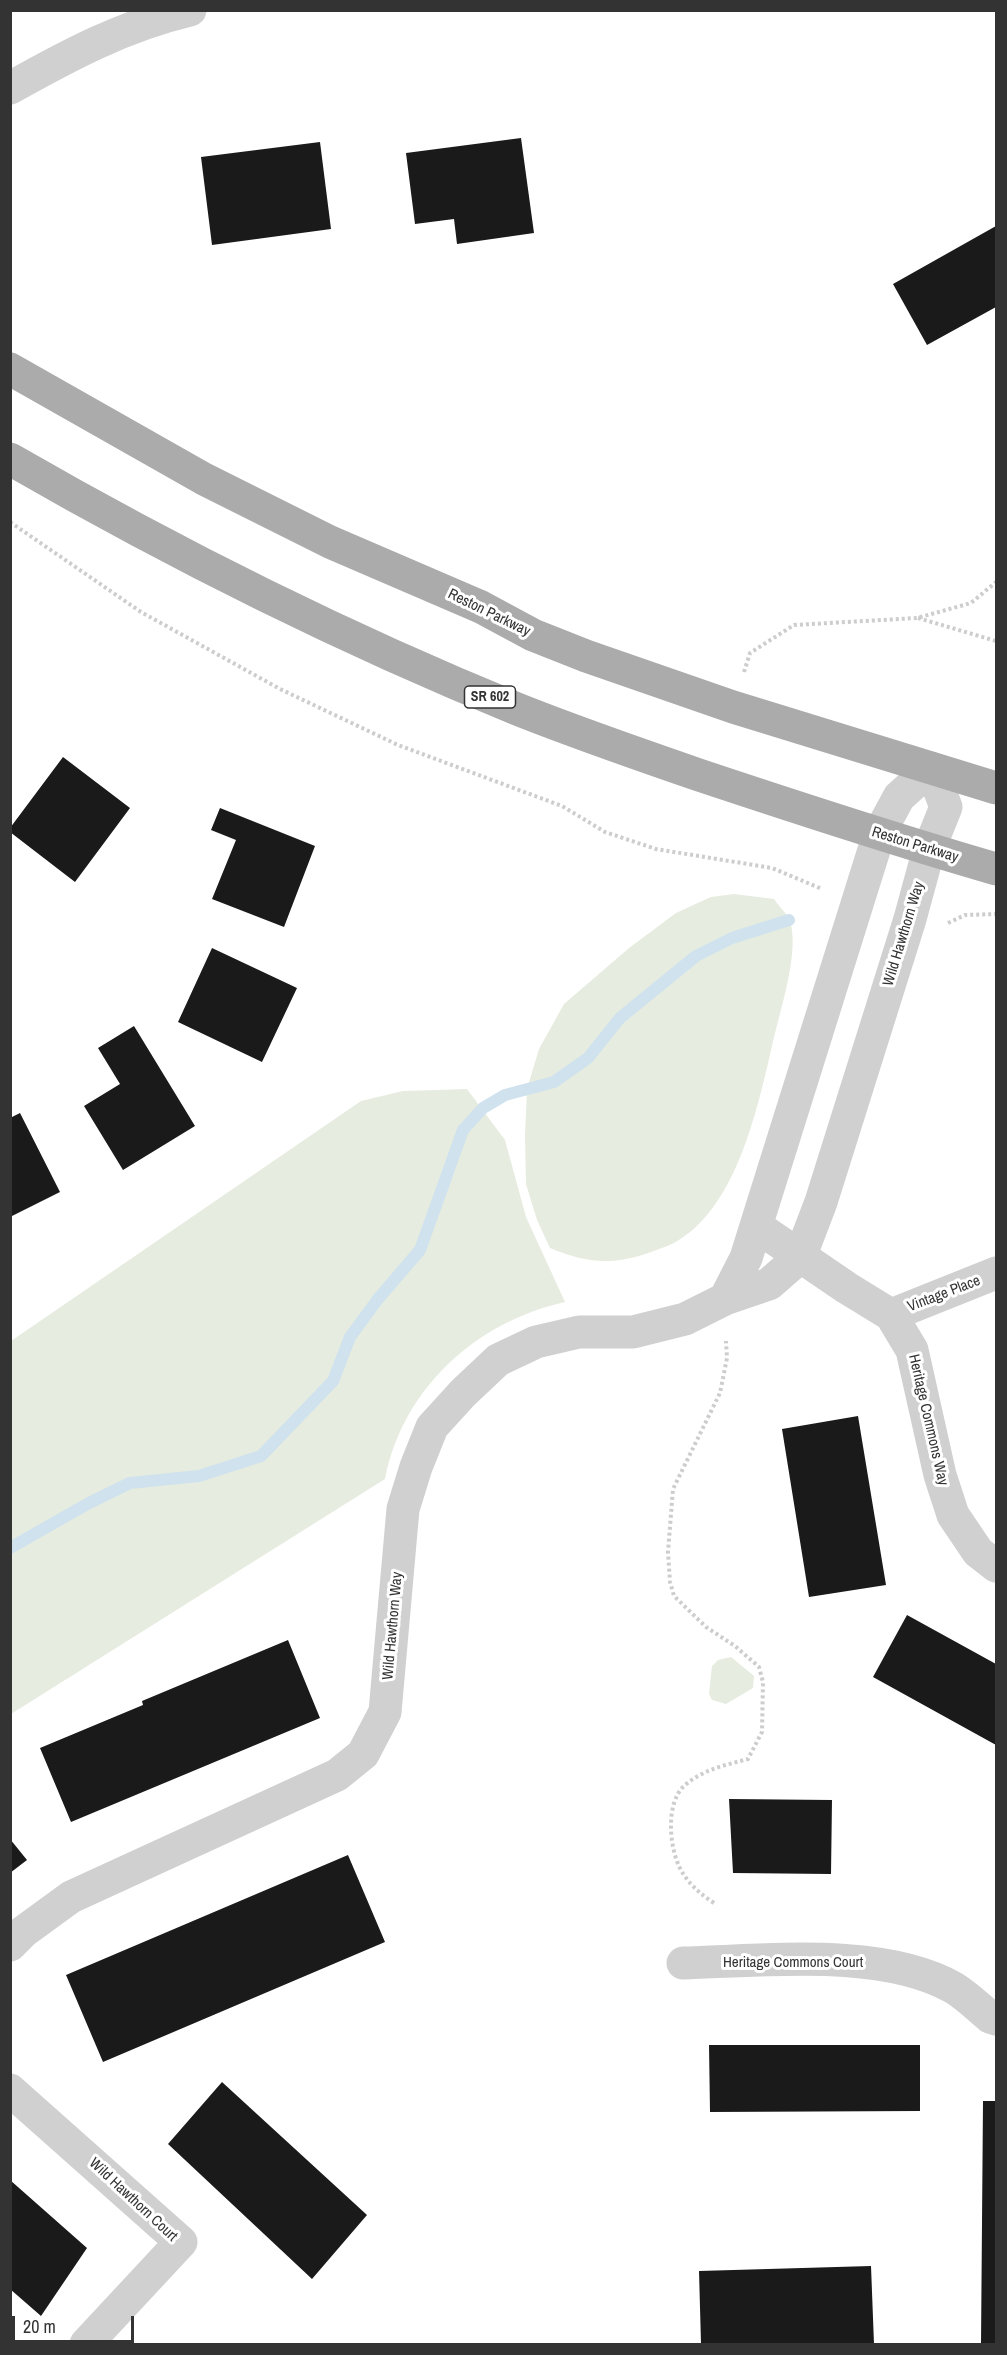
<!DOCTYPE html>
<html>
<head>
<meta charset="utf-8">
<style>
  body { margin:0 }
  #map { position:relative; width:1007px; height:2355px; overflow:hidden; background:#fff; font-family:"Archivo Narrow",sans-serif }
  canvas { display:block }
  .frame { position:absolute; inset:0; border:12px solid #333; pointer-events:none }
  .scale { position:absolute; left:12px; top:2316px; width:122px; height:27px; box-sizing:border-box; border:3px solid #333; border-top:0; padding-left:8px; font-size:18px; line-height:21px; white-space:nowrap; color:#333; -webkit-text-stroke:4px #fff; paint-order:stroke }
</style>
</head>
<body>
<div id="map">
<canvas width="1007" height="2355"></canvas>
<div class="frame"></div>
<div class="scale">20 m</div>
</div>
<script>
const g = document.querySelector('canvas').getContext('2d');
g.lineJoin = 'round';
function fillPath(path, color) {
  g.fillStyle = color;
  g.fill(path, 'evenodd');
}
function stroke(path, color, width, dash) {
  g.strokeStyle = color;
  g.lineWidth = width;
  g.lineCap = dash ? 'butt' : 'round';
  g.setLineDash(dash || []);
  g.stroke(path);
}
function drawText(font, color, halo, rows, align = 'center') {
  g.font = font + ' "Archivo Narrow",sans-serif';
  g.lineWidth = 6;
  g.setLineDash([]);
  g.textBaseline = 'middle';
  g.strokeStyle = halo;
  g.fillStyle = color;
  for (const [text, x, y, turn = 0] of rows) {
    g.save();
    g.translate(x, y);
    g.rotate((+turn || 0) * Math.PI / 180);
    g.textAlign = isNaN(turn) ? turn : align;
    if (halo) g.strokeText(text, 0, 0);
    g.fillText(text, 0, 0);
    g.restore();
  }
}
const green = new Path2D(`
  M734,894L774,899C779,906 787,914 790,921C800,953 779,1013 772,1046C757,1110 736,1211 672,1244C666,1247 658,1249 651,1252C613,1266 586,1263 550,1248L537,1220L526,1184L525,1136L527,1089L539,1049L564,1004L629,948L676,913L711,897Z
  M467,1089L505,1140L526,1217L565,1302C476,1322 403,1388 385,1479L11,1714V1341L361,1101L403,1091Z
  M731,1657L754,1676L753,1688L726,1704L712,1700L709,1694L712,1666L718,1660Z`);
const stream = new Path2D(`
  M10,1548L89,1503L130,1483L199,1476L261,1456L333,1381L350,1337L378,1299L420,1250L463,1130L483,1108L505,1095L554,1082L588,1058L620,1018L696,956L732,938L789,920`);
const building = new Path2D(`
  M521,138L534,233L457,244L454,219L415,224L406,153Z
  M320,142L331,229L212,245L201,157Z
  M996,226V307L927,345L893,284Z
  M63,757L130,808L75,882L10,832V828Z
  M220,808L315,846L284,927L212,899L236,840L211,830Z
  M212,948L297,988L262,1062L178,1022Z
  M134,1026L195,1126L123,1170L84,1106L120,1084L98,1048Z
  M20,1113L60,1192L10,1217V1118Z
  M858,1416L886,1585L809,1597L782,1429Z
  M907,1615L996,1664V1745L873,1677Z
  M288,1640L320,1718L71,1822L40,1748L143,1705L142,1701Z
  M729,1799L832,1800L831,1874L733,1873Z
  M10,1839L27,1860L10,1873Z
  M348,1855L385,1942L103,2062L66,1975Z
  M709,2045H920V2111L710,2112Z
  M222,2082L367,2215L312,2279L168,2144Z
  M983,2101H996V2344H981Z
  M10,2180L87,2248L41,2316L10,2289Z
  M871,2266L874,2344H701L699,2271Z`);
const path = new Path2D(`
  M10,522L141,612L280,689L398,745L562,806L605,832L656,849L772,868L822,889
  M918,618L996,641
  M744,672L750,653L794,625L917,618L971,603L996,582
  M948,923L965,915L996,914
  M714,1903C702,1895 692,1887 684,1875C669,1854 664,1803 685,1785C704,1769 726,1765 748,1759L762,1732L763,1682L759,1667L735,1646L706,1627L674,1596L670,1582L668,1552L673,1489L720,1393L727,1358L726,1341`);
const minor = new Path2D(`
  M10,88C69,55 123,26 190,10
  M756,1226L847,1288L891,1315L912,1350L940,1475L953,1515L978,1552L996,1566
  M891,1315L996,1273
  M10,1945L23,1932L71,1897L337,1775L363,1754L385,1712L403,1509L416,1467L432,1427L463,1393L498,1360L536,1342L579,1332H633L685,1319L725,1299L769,1284L800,1257L821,1202L910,919L929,849L946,807L931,768L899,797L879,834L746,1258L725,1299
  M683,1963C763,1961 882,1947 954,1988C967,1996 978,2007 990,2017L996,2019
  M10,2090L181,2242L86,2344`);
const major = new Path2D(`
  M10,369L204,479L330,542L481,607L533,635L586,656L733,707L996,788
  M10,459C173,553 343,638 517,709C577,733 638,754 699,775C798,808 896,840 996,869`);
const shields = [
  [490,697,51]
];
const shieldNames = [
  ["SR 602",490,697]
];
const streetNames = [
  ["Reston Parkway",489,613,26],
  ["Reston Parkway",915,845,17],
  ["Wild Hawthorn Way",904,934,-73],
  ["Vintage Place",944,1294,-21],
  ["Heritage Commons Way",928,1420,77],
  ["Wild Hawthorn Way",393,1626,-85],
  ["Heritage Commons Court",793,1963],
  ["Wild Hawthorn Court",133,2200,43]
];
fillPath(green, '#e6ecdf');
stroke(stream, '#cfe2ee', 12);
fillPath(building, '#1a1a1a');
stroke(path, '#cdcdcd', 4, [3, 3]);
stroke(minor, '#d0d0d0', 33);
stroke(major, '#ababab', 33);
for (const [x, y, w] of shields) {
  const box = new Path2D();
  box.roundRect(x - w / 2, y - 11, w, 22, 4.5);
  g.fillStyle = '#fff';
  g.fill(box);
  stroke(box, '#333', 1.5);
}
drawText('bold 14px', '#333', null, shieldNames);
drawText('15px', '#333', '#fff', streetNames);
</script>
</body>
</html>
